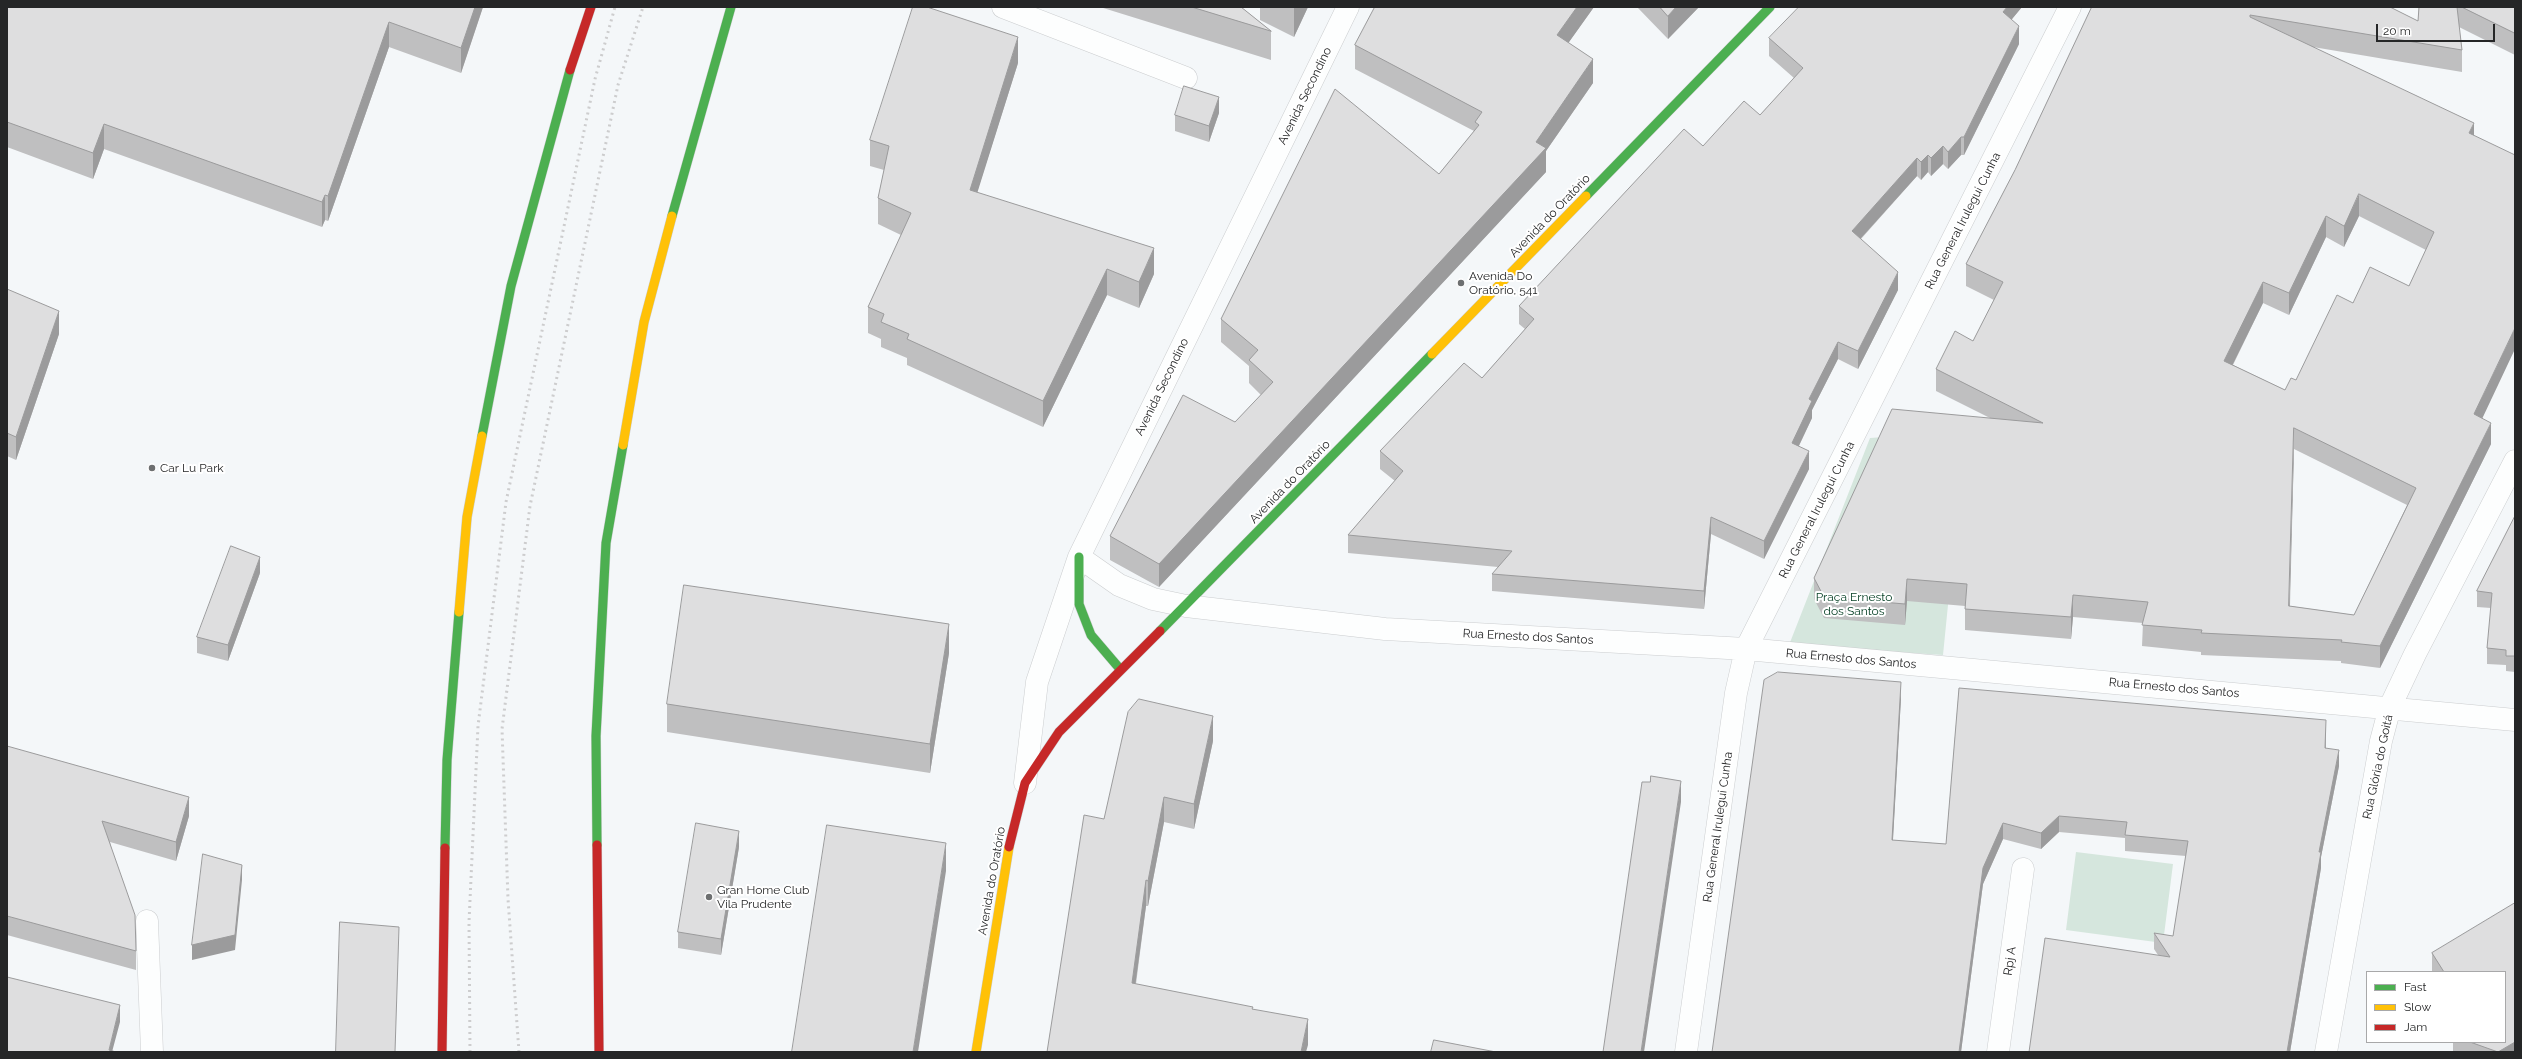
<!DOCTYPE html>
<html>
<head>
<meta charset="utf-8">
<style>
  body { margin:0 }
  #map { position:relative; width:2522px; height:1059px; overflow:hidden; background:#f4f7f9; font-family:Raleway,sans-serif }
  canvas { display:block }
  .frame { position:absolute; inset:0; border:8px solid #252627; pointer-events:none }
  .legend { position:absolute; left:2366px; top:971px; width:140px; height:72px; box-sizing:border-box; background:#fff; border:1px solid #a8a8a9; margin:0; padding:5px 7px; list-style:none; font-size:12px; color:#252627 }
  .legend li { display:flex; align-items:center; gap:8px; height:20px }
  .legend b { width:20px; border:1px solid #a8a8a9 }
  .scale { position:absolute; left:2376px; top:24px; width:119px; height:18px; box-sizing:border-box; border:2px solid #252627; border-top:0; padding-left:5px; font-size:12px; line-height:14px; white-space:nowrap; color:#252627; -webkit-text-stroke:3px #fff; paint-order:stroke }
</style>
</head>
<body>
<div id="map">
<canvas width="2522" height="1059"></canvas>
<div class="frame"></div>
<ul class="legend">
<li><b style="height:5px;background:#4caf50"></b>Fast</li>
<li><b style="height:5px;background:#ffc107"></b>Slow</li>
<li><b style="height:5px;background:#c62828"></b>Jam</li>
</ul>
<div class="scale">20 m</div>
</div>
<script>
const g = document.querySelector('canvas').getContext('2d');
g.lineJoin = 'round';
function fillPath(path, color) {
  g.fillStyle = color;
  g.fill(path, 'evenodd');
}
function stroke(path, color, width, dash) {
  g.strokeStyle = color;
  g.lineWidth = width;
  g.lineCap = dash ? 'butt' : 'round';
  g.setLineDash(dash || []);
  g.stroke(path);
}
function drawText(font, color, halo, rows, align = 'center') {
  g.font = font + ' Raleway,sans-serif';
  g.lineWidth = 4;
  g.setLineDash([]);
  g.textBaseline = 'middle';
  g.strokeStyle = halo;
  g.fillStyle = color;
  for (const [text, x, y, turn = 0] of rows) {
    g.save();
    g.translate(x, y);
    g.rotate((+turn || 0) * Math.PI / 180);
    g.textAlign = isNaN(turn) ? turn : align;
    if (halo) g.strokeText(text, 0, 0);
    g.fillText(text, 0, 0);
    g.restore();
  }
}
const green = new Path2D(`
  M1912,435L1949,595L1943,655L1789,645L1870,438Z
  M2076,852L2173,864L2163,943L2066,930Z`);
const lane = new Path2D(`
  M1003,7L1186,78
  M1998,1052L2023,869`);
const street = new Path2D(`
  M1079,557L1119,585L1153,599L1186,606L1385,629L1746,649L2515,720
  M1025,783L1037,682L1079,557L1348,7
  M147,921L152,1052
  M1686,1052L1736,693L1746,649L2070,7
  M2326,1052L2381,741L2390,707L2415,654L2515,461`);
const fast = new Path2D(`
  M1586,196L1770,7
  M672,216L731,7
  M482,436L511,286L570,70
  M1079,557V604L1091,635L1120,669
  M1160,631L1432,354
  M597,845L596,736L606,543L623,445
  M445,848L447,760L459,612`);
const slow = new Path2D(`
  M1432,354L1586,196
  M623,445L644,322L672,216
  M459,612L467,517L482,436
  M976,1052L1009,847`);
const jam = new Path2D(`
  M570,70L591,7
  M597,845L599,1052
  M1009,847L1025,783L1059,732L1160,631
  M442,1052L445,848`);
const rail = new Path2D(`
  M470,1052L469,922L478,726L506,502L595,79L615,7
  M519,1052L508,899L502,729L530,506L618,85L643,7`);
const wall = new Path2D(`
  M7,7H483L461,73L389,47L328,221L325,220L322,227L104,149L93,179L7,147Z
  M1100,7H1241L1271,31V60Z
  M1260,7H1308L1294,37L1260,20Z
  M1375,7H1594L1568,43L1593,83L1546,151V172L1159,587L1110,560V536L1235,422L1261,395L1249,383V366L1221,342V319L1439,174L1474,131L1355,69V45Z
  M1637,7H1699L1668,39Z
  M2022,7L2011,20L2019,44L1964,155H1961L1948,169L1943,164L1931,176L1928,172L1921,180L1917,176L1861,239L1898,290L1858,369L1838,359L1812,410V418L1799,446L1809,469L1764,559L1711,534L1704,609L1492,591V574L1498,567L1348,553V535L1395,481L1380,469V451L1482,378L1525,329L1519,324V306L1703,146L1760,115L1794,78L1769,56V38Z
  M2092,7L2418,21L2419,7H2515V55L2459,27L2462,50V72L2313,47L2474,135L2482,418L2491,444L2380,668L2341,663V661L2201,655V652L2142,646L2143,623L2073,617L2071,639L1965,630V606L1907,601L1905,625L1824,618L1814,599V578L1990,418L1936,391V369L1973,341L1994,300L1966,286V264L2015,170ZM2359,216L2426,250L2409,286L2353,303L2296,380L2285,390L2233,365L2263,303L2289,315L2326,237L2344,247ZM2294,449L2407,505L2354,615L2290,606Z
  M1018,63L977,192L1154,274L1139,308L1107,295L1043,427L907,365V358L881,347V339L868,333V307L901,235L878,224V198L884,170L870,166V140Z
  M1219,113L1209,142L1175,131V115Z
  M7,289L59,334L16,460L7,456Z
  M2515,516V672L2506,671V665L2487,664V648L2491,608L2477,607V591Z
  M260,573L228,661L197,653V637Z
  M949,653L930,773L667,732V704Z
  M1959,688L2326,735V748L2339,766L2321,857V868L2290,1052L2158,955L2154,949V933L2173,936L2186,856L2125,851V838L2059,832L2041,849L2003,839L1983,884L1961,1052H1712L1901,698L1893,840L1946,844Z
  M1213,741L1194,829L1164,822L1148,906H1146L1136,984L1253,1009L1308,1045L1047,1052L1104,819Z
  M7,746L189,816L176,861L110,842L136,951V970L7,935Z
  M739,847L721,955L678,948V932Z
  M2515,903V1052H2453V1042H2470L2474,1043L2470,1042H2505V972H2432V953Z`);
const shadedWall = new Path2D(`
  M475,7H483L461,73V48Z
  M1294,7H1308L1294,37Z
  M1577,7H1594L1557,59V35Z
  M1676,7H1699L1668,39V16Z
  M2007,7H2022L2003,30V12Z
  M389,22V47L328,221V196Z
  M2019,26V44L1964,155V137Z
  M1018,37V63L970,216V190Z
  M1593,59V83L1546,151V172L1159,587V564L1536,142Z
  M1219,97V113L1209,142V126Z
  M2474,123V145L2469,133Z
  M104,124V149L93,179V153Z
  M1961,137V155L1948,169V152Z
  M1943,146V164L1931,176V158Z
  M1928,155V172L1921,180V162Z
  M1917,158V176L1852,248V231Z
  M2359,194V216L2344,247V226Z
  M325,195V220L322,227V202Z
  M2326,216V237L2289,315V293Z
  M1154,248V274L1139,308V282Z
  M1107,269V295L1043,427V401Z
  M1898,272V290L1858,369V351Z
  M2263,282V303L2224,382V361Z
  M59,311V334L16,460V437Z
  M2515,328V349L2474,436V414Z
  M1838,342V359L1812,410V418L1792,460V443L1809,399Z
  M2491,423V444L2380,668V646Z
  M2294,428V449L2289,627V606Z
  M1809,451V469L1764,559V541Z
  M1711,517V534L1704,609V591Z
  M260,557V573L228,661V645Z
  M1907,579V601L1905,625V604Z
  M2073,595V617L2071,639V617Z
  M949,624V653L930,773V744Z
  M1901,682V698L1892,856V840Z
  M1213,716V741L1194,829V804Z
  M2326,720V735L2325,763V748Z
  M2339,750V766L2321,857V868L2290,1052H2287L2319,852Z
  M1681,781V802L1644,1052H1641Z
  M189,797V816L176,861V842Z
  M1164,797V822L1148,906V881Z
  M2059,816V832L2041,849V833Z
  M2003,823V839L1983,884L1961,1052H1959L1983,868Z
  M739,831V847L721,955V939Z
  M946,843V871L918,1052H913Z
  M242,865V880L235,950L192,960V945Z
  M1146,880V906L1132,1009V983Z
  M120,1005V1022L112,1052L109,1050Z
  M1308,1019V1045L1306,1052H1301Z
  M2515,1042V1052H2498Z`);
const building = new Path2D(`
  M7,7H475L461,48L389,22L328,196L325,195L322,202L104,124L93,153L7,122Z
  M913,7H927L1018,37L970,190L1154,248L1139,282L1107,269L1043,401L907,339L909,334L881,322L884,314L868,307L911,213L878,198L889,146L870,140Z
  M1192,7H1241L1271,31Z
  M1375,7H1577L1557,35L1593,59L1536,142L1546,148L1159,564L1110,536L1183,395L1235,422L1273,382L1249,360L1258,350L1221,319L1335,89L1439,174L1479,125L1475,122L1482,112L1355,45Z
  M1660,7H1676L1668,16Z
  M1799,7H2007L2003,12L2019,26L1964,137H1961L1948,152L1943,146L1931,158L1928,155L1921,162L1917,158L1852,231L1898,272L1858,351L1838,342L1809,399L1812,401L1792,443L1809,451L1764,541L1711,517L1704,591L1492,574L1512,551L1348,535L1403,471L1380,451L1464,363L1482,378L1534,319L1519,306L1684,129L1703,146L1744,101L1760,115L1803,68L1769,38Z
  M2092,7H2390L2418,21L2419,7H2457L2462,50L2250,15V17L2474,123L2469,133L2515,155V328L2474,414L2491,423L2380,646L2341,642L2342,640L2201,633L2202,630L2142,625L2148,602L2073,595L2071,617L1965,609L1967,584L1907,579L1905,604L1824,597L1814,578L1892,409L2043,423L1936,369L1955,331L1973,341L2003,282L1966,264L2015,170ZM2359,194L2434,232L2409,286L2370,267L2353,303L2337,295L2296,380L2291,378L2285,390L2224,361L2263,282L2289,293L2326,216L2344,226ZM2294,428L2416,488L2354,615L2289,606Z
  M2462,7H2515V33Z
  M1184,86L1219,97L1209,126L1175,115Z
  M7,289L59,311L16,437L7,433Z
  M2515,516V656H2506V650L2487,648L2492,593L2477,591Z
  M231,546L260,557L228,645L197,637Z
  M684,585L949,624L930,744L667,704Z
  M1778,672L1901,682L1892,840L1946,844L1959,688L2326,720L2325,748L2339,750L2319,852H2321L2287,1052H2029L2045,938L2170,957L2154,933L2173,936L2188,841L2125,835L2127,822L2059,816L2041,833L2003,823L1983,868L1959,1052H1712L1764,680Z
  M1139,699L1213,716L1194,804L1164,797L1148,881L1146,880L1132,983L1253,1007L1252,1009L1308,1019L1301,1052H1047L1084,815L1104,819L1128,712Z
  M7,746L189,797L176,842L102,821L135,915L136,951L7,916Z
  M1651,776L1681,781L1641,1052H1603L1642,782H1650Z
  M696,823L739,831L721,939L678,932Z
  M827,825L946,843L913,1052H792Z
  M203,854L242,865L235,935L192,945Z
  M2515,903V1042L2498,1052L2470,1042H2505V972H2444L2432,953Z
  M340,922L399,927L395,1052H336Z
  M7,977L120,1005L109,1050L116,1052H7Z
  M1434,1040L1496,1052H1431Z`);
const markers = [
  [1461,283,4,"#6d6f70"],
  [152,468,4,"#6d6f70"],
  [709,897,4,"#6d6f70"]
];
const streetNames = [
  ["Avenida Secondino",1305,96,-64],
  ["Avenida do Oratório",1550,216,-46],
  ["Rua General Irulegui Cunha",1963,221,-63],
  ["Avenida Secondino",1162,387,-64],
  ["Avenida do Oratório",1290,482,-46],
  ["Rua General Irulegui Cunha",1817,510,-63],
  ["Rua Ernesto dos Santos",1528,637,3],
  ["Rua Ernesto dos Santos",1851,659,5],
  ["Rua Ernesto dos Santos",2174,688,5],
  ["Rua Glória do Goitá",2378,767,-78],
  ["Rua General Irulegui Cunha",1718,827,-82],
  ["Avenida do Oratório",992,881,-80],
  ["Rpj A",2010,961,-82]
];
const poiNames = [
  ["Avenida Do",1469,276],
  ["Oratório, 541",1469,290],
  ["Car Lu Park",160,468],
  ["Gran Home Club",717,890],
  ["Vila Prudente",717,904]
];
const parkNames = [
  ["Praça Ernesto",1854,597],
  ["dos Santos",1854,611]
];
fillPath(green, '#d5e6dd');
stroke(lane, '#cbcdcf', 23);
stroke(street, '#cbcdcf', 23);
stroke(fast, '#cbcdcf', 10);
stroke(slow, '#cbcdcf', 10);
stroke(jam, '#cbcdcf', 10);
stroke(lane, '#fdfefe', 22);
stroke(street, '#fdfefe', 22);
stroke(fast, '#4caf50', 9);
stroke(slow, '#ffc107', 9);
stroke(jam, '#c62828', 9);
stroke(rail, '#cdcdce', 3, [2, 4]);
fillPath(wall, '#bfbfc0');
fillPath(shadedWall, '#9b9b9c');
fillPath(building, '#dededf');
stroke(building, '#9b9b9c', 1);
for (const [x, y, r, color] of markers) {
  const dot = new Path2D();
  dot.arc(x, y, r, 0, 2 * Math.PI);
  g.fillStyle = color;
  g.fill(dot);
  stroke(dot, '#fff', 1.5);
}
drawText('12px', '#252627', '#fff', streetNames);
drawText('12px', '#252627', '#fff', poiNames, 'left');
drawText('12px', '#064025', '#fff', parkNames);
</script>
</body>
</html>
